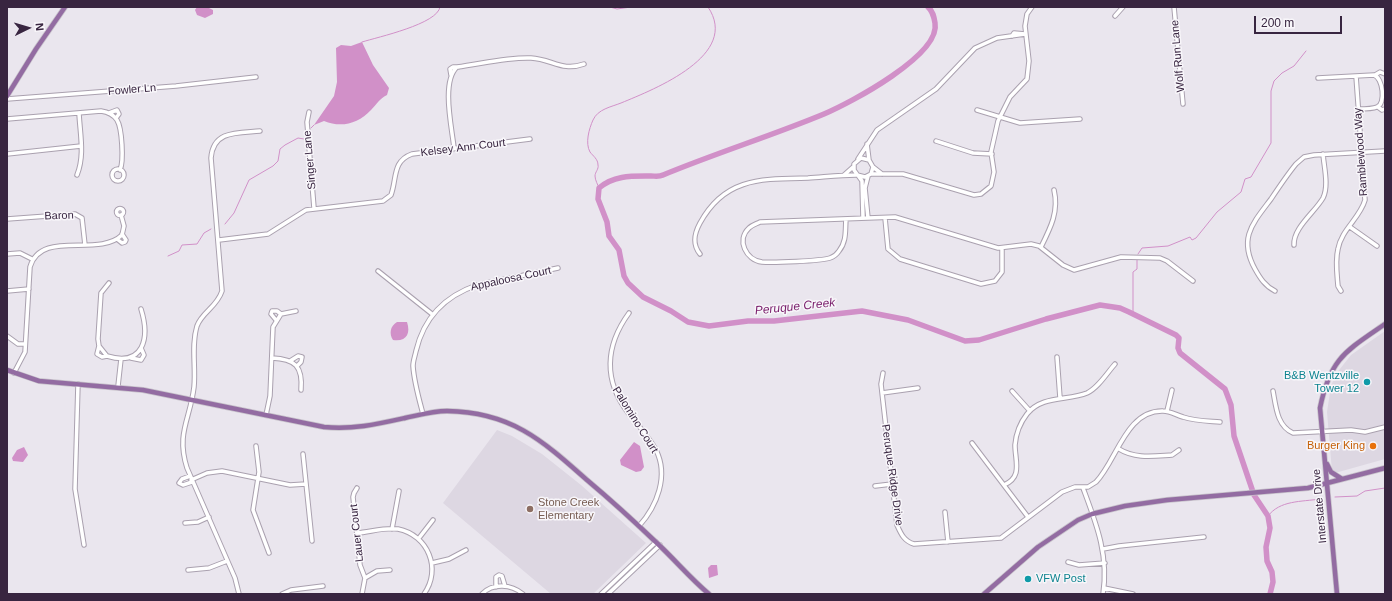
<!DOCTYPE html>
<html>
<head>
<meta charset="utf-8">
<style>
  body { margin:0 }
  #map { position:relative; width:1392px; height:601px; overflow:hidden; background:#eae6ee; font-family:Helvetica,sans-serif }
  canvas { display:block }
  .frame { position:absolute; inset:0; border:8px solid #382540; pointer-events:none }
  .north { position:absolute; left:8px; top:8px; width:40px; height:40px; -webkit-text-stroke:3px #f8f6fa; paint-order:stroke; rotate:85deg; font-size:11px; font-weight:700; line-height:16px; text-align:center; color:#382540 }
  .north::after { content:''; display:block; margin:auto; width:14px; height:18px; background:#382540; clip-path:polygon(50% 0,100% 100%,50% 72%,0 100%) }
  .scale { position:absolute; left:1254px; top:16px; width:88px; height:18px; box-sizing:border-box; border:2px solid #382540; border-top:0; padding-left:5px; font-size:12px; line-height:14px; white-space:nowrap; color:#382540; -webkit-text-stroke:3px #f8f6fa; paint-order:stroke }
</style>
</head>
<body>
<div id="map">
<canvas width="1392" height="601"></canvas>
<div class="frame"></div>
<div class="north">N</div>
<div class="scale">200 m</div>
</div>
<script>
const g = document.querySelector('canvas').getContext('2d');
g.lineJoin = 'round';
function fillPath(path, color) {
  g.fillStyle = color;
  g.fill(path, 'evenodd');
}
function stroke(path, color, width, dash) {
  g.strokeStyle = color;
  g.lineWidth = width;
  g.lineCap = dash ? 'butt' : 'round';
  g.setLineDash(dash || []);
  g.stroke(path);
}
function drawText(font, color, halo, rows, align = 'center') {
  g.font = font + ' Helvetica,sans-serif';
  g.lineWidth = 3;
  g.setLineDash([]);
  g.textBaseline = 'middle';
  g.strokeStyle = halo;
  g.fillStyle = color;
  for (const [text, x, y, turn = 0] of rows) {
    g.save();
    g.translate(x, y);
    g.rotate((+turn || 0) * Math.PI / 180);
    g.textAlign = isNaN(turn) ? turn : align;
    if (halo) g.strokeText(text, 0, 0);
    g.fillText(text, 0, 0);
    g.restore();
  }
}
const built = new Path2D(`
  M1385,331V459L1335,473L1332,471L1327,412L1331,386L1336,374L1351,355Z
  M497,430L512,436L542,454L581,485L646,543L593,594H551L443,503Z`);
const water = new Path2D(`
  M197,7H207L213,10V14L205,18L197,15L195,10Z
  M362,42L373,65L389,88L387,95C379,99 377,104 371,110C358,124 341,128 324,121L314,125L334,96L337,82L336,48L341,45L351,46Z
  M397,322H407C411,334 406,342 393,340C389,334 390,326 397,322Z
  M634,442L640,446L644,467L641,471L636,472L621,465L620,460Z
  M24,447L28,455L23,462L13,461L12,458L17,450Z
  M711,565H717L718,575L709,578L708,568Z`);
const stream = new Path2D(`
  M610,7L617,9L631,7
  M362,42C378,37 438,24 440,7
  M311,128L314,125
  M599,188C598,185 595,180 595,176C595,172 599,169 598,165C598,159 593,156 590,152C585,143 589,129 593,120C598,109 611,107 621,103C655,89 741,55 708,7
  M225,224L234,213L249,180L273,166L278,161L280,149L285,145L298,138L304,139
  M1138,254L1142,248L1168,246L1190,237L1192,240L1196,238L1217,212L1241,192L1245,179L1251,177L1271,143V91L1274,81L1282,73L1294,66L1306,51
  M168,256L179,251L182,245L197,244L204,233L211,229
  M1133,313V272L1137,269V260
  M1335,497L1357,496L1365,491L1385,488
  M1268,516C1280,500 1301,502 1320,499`);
const river = new Path2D(`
  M928,7C933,11 934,17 935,23C941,55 850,103 824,114C771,136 716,153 663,175C659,177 655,176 651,176C632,176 614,175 599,188L598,199L607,222L609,236L619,250L624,276L628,283L643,297L671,311L688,322L709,326L748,321H774L862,311L908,320L965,341L979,340L1046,319L1100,305L1120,308L1129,312L1176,335L1179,338L1178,348L1180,353L1225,389L1231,405L1234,436L1254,495L1268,516L1270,528L1266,547L1267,561L1272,572L1273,582L1270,594`);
const minor = new Path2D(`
  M1174,7L1183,104
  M1115,16L1123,7
  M1012,36L1014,33L1025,34
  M451,75L450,69L453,67H459
  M1375,75L1380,72L1385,74
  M1318,78L1374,75C1383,78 1386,104 1377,107C1372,109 1364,109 1358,109
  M7,99L176,86L256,77
  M1378,107L1382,110L1385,109
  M977,110L1020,123L1080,119
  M309,112L307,122L314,208
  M109,113L117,110L119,114L116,118
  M7,119L101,111C108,112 113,114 117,120C122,128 124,161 120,170
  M936,141L973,153L992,154
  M867,144L869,160
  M454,148C452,128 441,82 457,67C481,64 507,57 531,58C552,59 562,72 584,64
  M7,154L81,146
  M858,159L877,130L936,89L975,48L997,38L1025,34
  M873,167L882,174
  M112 175a6 6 0 1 1 12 0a6 6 0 1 1-12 0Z
  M871,174H903L974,195L981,194L991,186L994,172L991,152L998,121L1010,97L1027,79L1029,61L1025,26L1027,14L1032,7
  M77,175C85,155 80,134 79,113
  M844,175L853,167
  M857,175L865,177L871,174L873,167L869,160L861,158L854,164V170L862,181L863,218
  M868,176L865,188L868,218
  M116.5 212a3.5 3.5 0 1 1 7 0a3.5 3.5 0 1 1-7 0Z
  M885,218L888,249L900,259L981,284L995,281L1002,272V248
  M7,219L75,214L82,218L85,245
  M846,219C845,230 847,241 839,251C837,254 833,257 830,258C821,261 772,263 762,262C746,260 736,240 749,228C752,225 756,224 760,222L895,217L998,248L1031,244L1039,246L1063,265L1074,270L1121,257L1160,258L1167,261L1193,281
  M1350,227L1377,246
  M117,239L122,243L125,242L126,240L122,234
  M219,240L268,234L306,210L383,201L391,195C397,179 392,161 412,154L530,139
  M1294,245C1293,228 1315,212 1323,198C1329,186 1324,167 1323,154
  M1041,247C1051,227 1059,211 1054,190
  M7,254L20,253L32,259
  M700,254C692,244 694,234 700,223C725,177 762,179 808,178C824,177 840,175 856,175
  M378,271L432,314
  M109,283L101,293L98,339L99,346L107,356C144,367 150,338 141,309
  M7,291L29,289
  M1275,291C1265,286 1260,278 1255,269C1238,238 1253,223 1271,199C1279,187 1287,175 1296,164L1304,157L1314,155L1385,151
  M1341,291L1338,286C1337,274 1335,261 1338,249C1341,230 1360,218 1365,200L1356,76
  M629,313C605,346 603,381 629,414C638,425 649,437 656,450C669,476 657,506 639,526
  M276,320L271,314L272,311H277L281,314
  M7,336L18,344H25
  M99,346L97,354L102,357L107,356
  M1057,357L1060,398
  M131,358L141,360L144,355L141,348
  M272,358C295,359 303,366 301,390
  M290,361L298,356L302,357L301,362L297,366
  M14,373L25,352L30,267C41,229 98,258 122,235L124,226L121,215
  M883,373L881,384L897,525C901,534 904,541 914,544L1001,538L1062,492L1075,487H1088L1096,482C1117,460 1126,410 1163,411C1170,411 1176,415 1183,417C1195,421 1207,421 1220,422
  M78,384L75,489L84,545
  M118,386L121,359
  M1012,391L1030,411
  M1273,391C1276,407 1277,426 1293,433L1351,430L1365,432L1385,427
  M882,393L918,388
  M1167,411L1172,390
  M423,414C419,399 414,382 413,366C413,361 415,356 416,351C424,317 445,296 477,285L558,268
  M266,415L270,396L273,327L281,314L296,311
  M972,443L1028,517
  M256,446L259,472L253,510L269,553
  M1119,449C1135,459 1154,456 1172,455L1179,450
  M303,454L312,541
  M190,476L182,479L179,483L183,485L192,482
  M191,480L207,473L222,471L290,485L306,484
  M1004,485C1023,477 1015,461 1015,445C1016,433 1020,423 1027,414C1042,395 1068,401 1087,393C1098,388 1107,373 1115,364
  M875,486L892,484
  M357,488L354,493L353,497L360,565L365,578
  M1083,488C1096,523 1109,555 1103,594
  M945,512L948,542
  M185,523L198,522L209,517
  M392,529L399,491
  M357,533C370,532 385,527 398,529C428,535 442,569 424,594
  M419,538L433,520
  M1103,549L1119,546L1204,537
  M1068,562L1079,565L1105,563
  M432,563L449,559L466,550
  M188,570L209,568L227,561
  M496,587V577L499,575L502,576L505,586
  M1104,588L1133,594
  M239,594L235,578L187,468C176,433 190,420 194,387C196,367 191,345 197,326C202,312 217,307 222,291L211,158C213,130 238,133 260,131
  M282,594L291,590L323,586
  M362,594L365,578L377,571L390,570
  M482,594C493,583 511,584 523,594
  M601,594L656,542
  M608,594L660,545`);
const major = new Path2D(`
  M7,96L36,49L65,7
  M7,370L39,381L143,390L324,427C352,430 378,424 405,418C419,415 433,411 447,411C511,412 542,440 587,480C612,501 636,523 659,545C676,561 691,579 709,594
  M1327,464L1331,472L1342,479
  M984,594L1038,547L1078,520L1092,514L1125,506L1167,500L1308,488L1385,468
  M1337,594L1320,408C1330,358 1346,351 1385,324`);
const markers = [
  [1367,382,4,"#0f9aa8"],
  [1373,446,4,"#e8710a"],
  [530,509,4,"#8d6e63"],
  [1028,579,4,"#0f9aa8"]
];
const streetNames = [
  ["Wolf Run Lane",1178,56,-95],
  ["Fowler Ln",132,90,-5],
  ["Kelsey Ann Court",463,148,-7],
  ["Ramblewood Way",1361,152,-94],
  ["Singer Lane",310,160,-95],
  ["Baron",59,216,-2],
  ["Appaloosa Court",511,279,-12],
  ["Palomino Court",635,420,58],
  ["Peruque Ridge Drive",892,475,82],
  ["Interstate Drive",1320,506,-95],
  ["Lauer Court",357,533,-96]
];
const cultureNames = [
  ["B&B Wentzville",1359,376],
  ["Tower 12",1359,389],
  ["VFW Post",1036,579,"left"]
];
const foodNames = [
  ["Burger King",1365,446]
];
const educationNames = [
  ["Stone Creek",538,503],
  ["Elementary",538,516]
];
const waterNames = [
  ["Peruque Creek",795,307,-6]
];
fillPath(built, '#ddd7e2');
fillPath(water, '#d190c8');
stroke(stream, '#d190c8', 1);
stroke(river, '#d190c8', 5.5);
stroke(minor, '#aaa1af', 5.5);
stroke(major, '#c7c2ca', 6);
stroke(minor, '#fff', 3.5);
stroke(major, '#936ca2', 4.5);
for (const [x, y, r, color] of markers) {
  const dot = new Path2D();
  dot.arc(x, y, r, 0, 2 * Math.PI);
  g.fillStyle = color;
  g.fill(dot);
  stroke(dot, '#f8f6fa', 1.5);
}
drawText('11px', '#382540', '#f8f6fa', streetNames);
drawText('11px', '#0d838f', '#f8f6fa', cultureNames, 'right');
drawText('11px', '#c56008', '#f8f6fa', foodNames, 'right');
drawText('11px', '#785e54', '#f8f6fa', educationNames, 'left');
drawText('italic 12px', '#7b206d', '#f8f6fa', waterNames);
</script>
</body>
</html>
